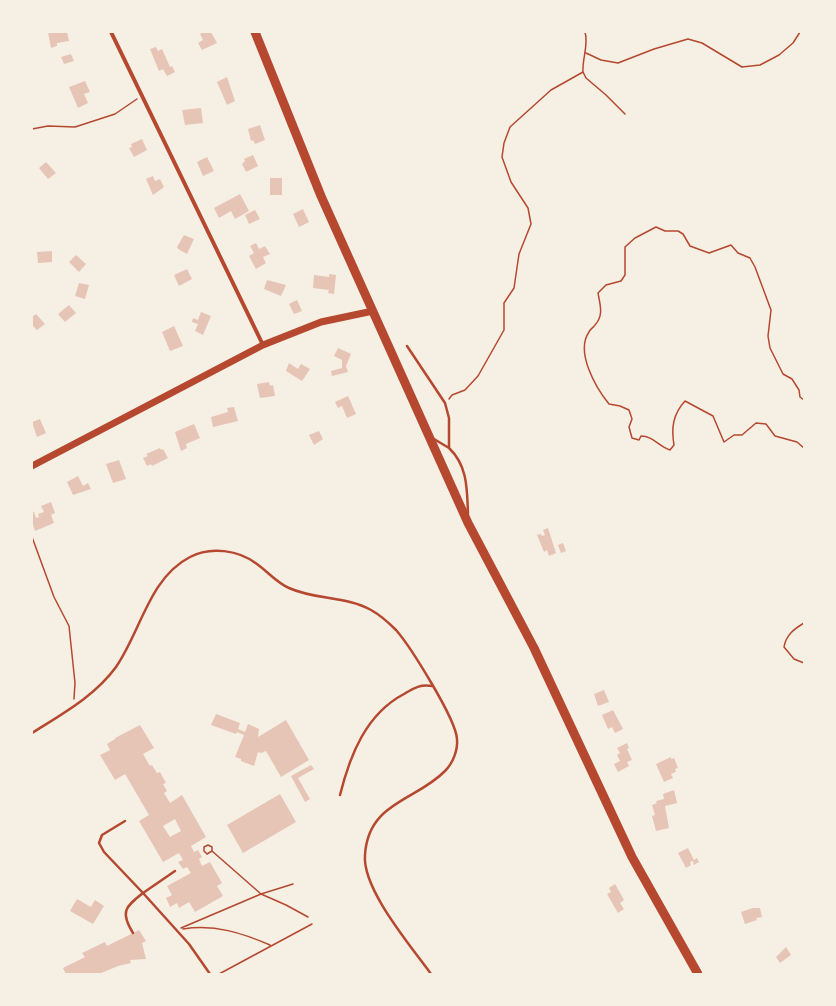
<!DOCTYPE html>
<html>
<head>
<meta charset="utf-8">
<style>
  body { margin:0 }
  #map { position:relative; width:836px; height:1006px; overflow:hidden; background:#f6efe4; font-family:"IBM Plex Sans",sans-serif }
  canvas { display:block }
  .frame { position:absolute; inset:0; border:33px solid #f6efe4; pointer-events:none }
</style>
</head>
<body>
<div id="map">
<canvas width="836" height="1006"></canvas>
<div class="frame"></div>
</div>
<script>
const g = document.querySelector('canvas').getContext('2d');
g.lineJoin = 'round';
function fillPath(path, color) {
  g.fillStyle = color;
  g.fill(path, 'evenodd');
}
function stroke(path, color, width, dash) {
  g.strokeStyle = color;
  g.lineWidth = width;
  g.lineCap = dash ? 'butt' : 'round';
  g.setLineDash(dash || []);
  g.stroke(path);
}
const building = new Path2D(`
  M48,32H67L69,41L57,43V46L51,48Z
  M204,32H211L217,43L202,50L198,43L203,40L200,34Z
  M156,47L158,51L162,49L170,67L172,66L175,72L167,76L163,69L159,71L150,49Z
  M71,54L74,61L64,64L61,57Z
  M227,77L235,101L227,105L217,82Z
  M85,81L90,92L84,94L88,103L78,108L69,87Z
  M201,108L203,123L185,125L182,110Z
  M260,125L265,140L255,144L253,140L251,141L248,129Z
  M142,139L147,150L134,157L129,148L132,147L131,144Z
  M253,155L258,166L246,172L242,164L245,161L244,159Z
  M207,157L214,171L203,176L197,162Z
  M46,162L56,173L48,179L39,168Z
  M153,176L155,181L160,179L164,187L153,195L146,179Z
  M270,178H282V195H270Z
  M240,194L249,211L235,219L231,211L219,218L214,208Z
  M303,209L309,222L299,227L293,214Z
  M255,210L260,219L249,224L245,215Z
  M184,235L194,239L187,254L178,249L177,247Z
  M256,243L259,249L265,246L270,254L263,257L266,263L256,269L249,256L254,253L250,246Z
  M52,251V262L38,263L37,252Z
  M76,255L86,264L79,272L69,262Z
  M187,269L192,279L179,286L174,275Z
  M329,274L336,275L334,294L328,293L329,290L313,288L314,275L329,277Z
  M267,280L286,285L281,296L264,289Z
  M79,283L89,285L85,299L75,296Z
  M297,300L302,311L294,314L289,304Z
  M69,305L76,313L65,322L58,314Z
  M201,312L211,316L203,335L195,331L198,324L192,322L193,318L198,320Z
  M36,314L45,324L37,330L32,325V317Z
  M174,326L183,346L170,351L162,332Z
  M338,348L351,354L346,366L348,372L332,376L331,371L342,368V360L334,356Z
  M289,363L298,369L301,364L310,369L302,381L286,371Z
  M269,382L270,386L273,385L275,396L260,398L257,384Z
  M348,396L356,414L347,418L342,406L338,408L335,402Z
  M234,407L238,421L213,427L211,417L228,412L227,408Z
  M40,419L46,433L37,437L32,422Z
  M194,424L200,438L186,444L187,448L181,451L175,432Z
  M319,431L323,439L314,445L309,435Z
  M160,448L161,450L163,449L168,458L152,466L151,464L147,466L143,458L148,456L146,454Z
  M119,460L126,479L113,483L106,464Z
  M78,476L83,486L88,483L91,489L73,495L67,482Z
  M51,502L55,513L51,515L54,523L35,531L32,522V512H34L36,518L39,517L38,514L44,512L41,506Z
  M548,528L556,553L549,556L547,550L544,552L537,535L541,534L542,536L545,535L543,530Z
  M563,543L566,551L561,553L558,545Z
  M604,690L609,702L598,706L594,694Z
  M613,710L623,729L615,733L612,727L608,729L602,715Z
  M216,714L240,723L238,729L245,732L248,724L259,729L258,737L286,720L309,760L281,777L266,751L261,753L258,752L254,766L241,761V759L235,757L244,735L237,732L236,734L211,725Z
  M140,725L154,748L143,754L150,766L152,765L157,773L160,772L166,783L163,784L167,791L164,793L170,803L182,795L206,837L191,846L194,852L198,850L202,857L199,859L202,866L210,862L222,883L217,886L223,896L195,912L189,902L179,908L177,903L170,907L166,898L172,895L167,886L191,873L187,867L183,869L178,862L183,860L179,853L163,862L139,821L149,815L125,774L115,780L100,755L110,750L107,744L115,739V738ZM175,819L181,831L170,837L163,826Z
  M627,743L629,748L627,749L632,760L627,762L629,766L618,772L614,764L620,761L617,755L620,753L617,748Z
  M671,757V759L674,758L678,768L675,769L676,772L671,774L673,778L664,782L656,764Z
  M311,765L314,769L298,778L310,799L305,802L291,776Z
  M674,790L677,803L665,806L669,828L656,831L652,816L655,815L652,805L657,803L656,801L664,799L663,794Z
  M280,794L296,822L243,853L227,825Z
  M688,848L694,860L697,858L699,862L694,865L693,861L690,862L691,865L686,868L678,853Z
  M615,884L624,900L620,903L624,909L618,913L607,894L611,892L609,888Z
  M77,899L91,907L95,900L104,906L93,924L70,911Z
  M753,908H760L762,917L756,918L757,920L745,924L741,912Z
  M139,930L146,941L142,943L146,959L130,960L131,963L118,966L99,974H66L63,968L85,957L82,953L105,942L107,946Z
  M786,947L791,955L780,963L776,957Z`);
const path = new Path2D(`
  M586,53L601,60L618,63L654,49L688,39L702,43L742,67L760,65L779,55L793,43L800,32
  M583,72L586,78L606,95L625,114
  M32,129L48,126L75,127L115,114L137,99
  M449,399L452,395L465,390L478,376L504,330V303L514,288L519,254L531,224L528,208L511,182L502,157L504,143L510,127L551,90L583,72C582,58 589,45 585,32
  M804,400L800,397L799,390L792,379L783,374L770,348L768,336L771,310L755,267L750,258L738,253L731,245L709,253L690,246L683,234L678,231H665L656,227L635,238L625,247V275L621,281L606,285L598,293C600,305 604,315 595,325C594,327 590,329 589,332C575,352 596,388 609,404L620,406L629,410L632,419L629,427L632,438L639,440L641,436C653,436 658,446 670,450L674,445C671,428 673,414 685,401L713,416L724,442L734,435H742L756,423L766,424L775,436L797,442L804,448
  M32,537L54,597L69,626L75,683L74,699
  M804,623C794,629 786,635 784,647L794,659L804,663
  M212,851L207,854L204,851V847L208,845L212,847V851L261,894L293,884
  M181,928L261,894L286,905L308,917
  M183,929C215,924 242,933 270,945
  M219,974L312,924`);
const service = new Path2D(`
  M407,346L445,403L449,418V448C468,466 467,490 468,514
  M434,439L449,448
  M32,733C62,714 95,696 116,667C141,631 149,578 190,557C210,546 239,550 257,564C268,572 277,583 289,588C315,600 346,596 371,610C380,615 388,622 396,630C410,646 456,719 457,739C458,750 453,763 445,771C416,801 368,802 365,855C362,889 411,946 431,974
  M340,795C350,755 366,714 404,694C414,688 420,684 432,686
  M125,821L102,835L99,843L104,852L143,893L175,871
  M133,933C120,912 125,907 143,893L189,944L210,974`);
const minor = new Path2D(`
  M111,32L263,345`);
const tertiary = new Path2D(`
  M32,466L263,345L321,322L373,311`);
const trunk = new Path2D(`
  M255,32L321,196L468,523L534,648L632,857L698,974`);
fillPath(building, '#e6c5b7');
stroke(path, '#b5482f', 1.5);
stroke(service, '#b5482f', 2.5);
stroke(minor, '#b5482f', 4);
stroke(tertiary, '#b5482f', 7);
stroke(trunk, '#b5482f', 9);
</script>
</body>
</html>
